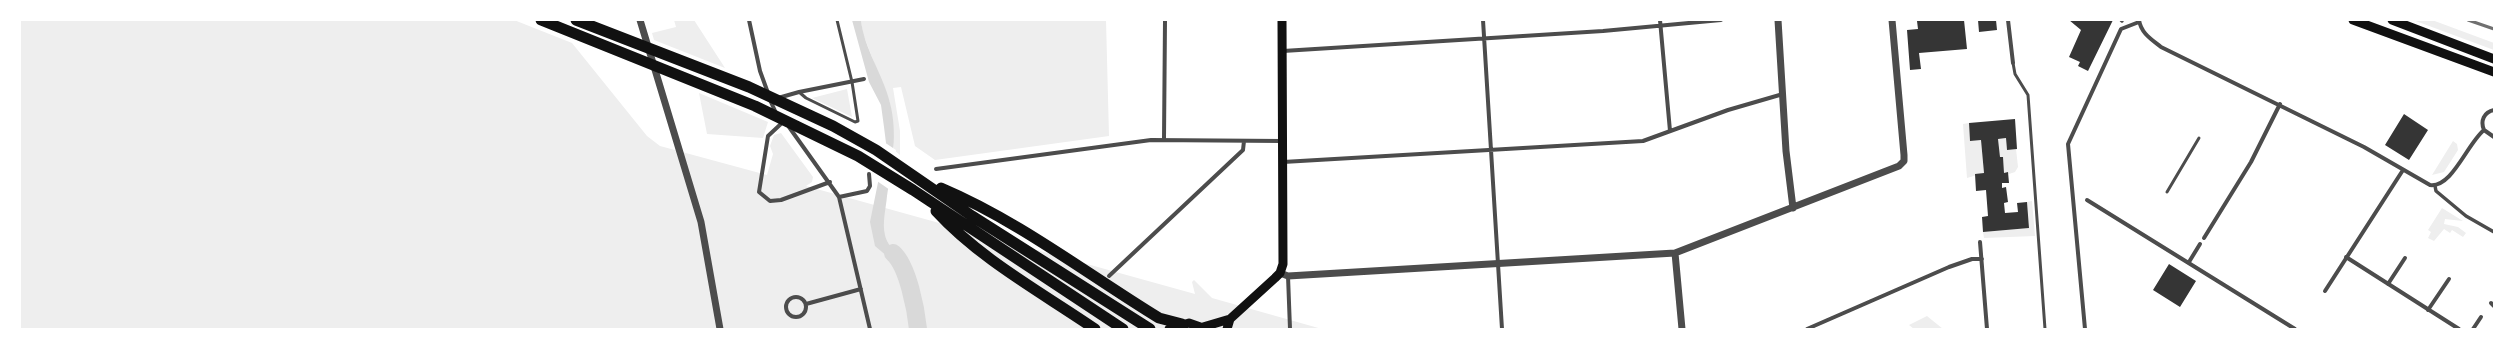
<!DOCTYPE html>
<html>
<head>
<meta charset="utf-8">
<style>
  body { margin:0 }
  #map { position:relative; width:2514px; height:349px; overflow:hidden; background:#fff; font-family:"Playfair Display",serif }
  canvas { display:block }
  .frame { position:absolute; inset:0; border:21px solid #fff; pointer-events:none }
</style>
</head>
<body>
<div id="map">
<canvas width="2514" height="349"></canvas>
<div class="frame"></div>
</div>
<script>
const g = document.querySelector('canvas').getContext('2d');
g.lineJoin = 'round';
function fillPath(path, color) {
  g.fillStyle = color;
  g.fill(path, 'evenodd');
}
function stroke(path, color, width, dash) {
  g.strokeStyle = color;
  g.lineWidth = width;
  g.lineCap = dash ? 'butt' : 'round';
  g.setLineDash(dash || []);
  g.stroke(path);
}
const green = new Path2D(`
  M20,20H514L572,43L647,136L660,146L767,175L773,154L770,146L774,135L781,133L813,177L812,182L806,186L1195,294L1192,282L1194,280L1212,298L1322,329H20Z
  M674,20H694L725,68L654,40L652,33L676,27Z
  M861,20H1106L1109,136L935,160L915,146L901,87L893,88L900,131V155L894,150L890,103L863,34Z
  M2413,20H2432L2494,43V50Z
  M847,89L852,117L812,98Z
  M699,93L768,122L763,138L707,134Z
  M1969,123L1970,141L1981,140L1984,173L1967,178L1963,124Z
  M2006,138L2007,150L2016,149L2018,167L2015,172L2009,174L2004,173L2003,157H2000L1998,139Z
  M2453,141L2457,144L2458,150L2444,172L2432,175Z
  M2032,201L2035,236L1984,238L1983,232L2029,228L2027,202Z
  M2442,208L2463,221L2445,219L2444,224L2458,227L2466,233L2463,237L2452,230L2450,233L2444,229L2434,241L2428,238L2431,232L2428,230Z
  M1927,316L1943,329H1914L1909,325Z`);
const water = new Path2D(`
  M852,20H861C864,49 883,74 890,103C898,134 892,165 887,196C886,208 882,223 885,235C887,247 903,258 908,274L899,275L895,263L875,246L870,222L886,143L884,127L881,105L869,82Z`);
const pier = new Path2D(`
  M884,142L896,150L890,190L877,181Z`);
const river = new Path2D(`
  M893,253C908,266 916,310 918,329`);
const building = new Path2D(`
  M1964,20L1967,49L1919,53L1921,69L1910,70L1907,30L1918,29L1917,21Z
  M1978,20H1996L1997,30L1979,32Z
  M2069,20H2113L2088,71L2078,66L2080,62L2069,57L2081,30Z
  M2404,114L2428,130L2409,160L2385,145Z
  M2015,119L2017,149L2007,150L2006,138L1998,139L2000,157H2003L2004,173L2008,172L2009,183H2002V188L2006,187L2008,202L2004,203L2005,213L2018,212L2017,203L2027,202L2029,228L1983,232L1982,217L1988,216L1986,190L1976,191L1975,174L1984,173L1981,140L1970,141L1969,123Z
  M2169,264L2196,281L2180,307L2153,290Z`);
const service = new Path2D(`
  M2013,63L2015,74L2028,95L2045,329
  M799,92L806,98L855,122L858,121L852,82L837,20
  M2167,192L2199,138`);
const pedestrian = new Path2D(`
  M2121,20L2122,21
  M2435,186L2436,191L2466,216L2494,232`);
const minor = new Path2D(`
  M749,20L760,71L768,93
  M1483,20L1502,329
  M1660,20L1670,131
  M2008,20L2013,63
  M2139,20C2141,33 2151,39 2161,47L2364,147L2430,185C2452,188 2467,144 2484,130
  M1283,51L1603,31L1721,20
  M778,98L799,92L864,79
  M770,100L776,113
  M2494,110C2484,112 2480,121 2484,130L2494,137
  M783,122L768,136L759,192L770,201L781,200L830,182
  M789,127L839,197L870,329
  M1164,139L1165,20
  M1283,162L1643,141L1728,110L1783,94
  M936,169L1151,140L1282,141
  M839,197L867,191L870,186L869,174
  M2087,200L2295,329
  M2204,238L2251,162L2280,104
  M1980,242L1987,329
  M2346,257L2459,329
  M2189,262L2200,244
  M1109,276L1243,150L1244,141
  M1288,276L1290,329
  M2388,284L2405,258
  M2325,291L2403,170
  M786 307a10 10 0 1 1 20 0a10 10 0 1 1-20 0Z
  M2491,303L2494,306
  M806,304L861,289
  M2428,310L2449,279
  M1807,329L1949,267L1972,259H1982
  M2085,329L2068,144L2121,29L2139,22
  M2473,329L2481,317`);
const tertiary = new Path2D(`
  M640,20L701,222L720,329
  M1778,20L1786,151L1793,208
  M1675,253L1682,329
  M1280,273L1288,276L1675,253L1899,166L1904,161V155L1892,20`);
const primary = new Path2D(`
  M2353,20L2494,72
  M2392,20L2494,59
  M1203,327L1230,319L1275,278L1280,273L1283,264L1282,20
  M1169,329L1189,323L1206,329
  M1227,329L1230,319`);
const motorway = new Path2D(`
  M541,20L755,106L858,156L913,190L1123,329
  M576,20L749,87L833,126L876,150L972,216L1150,329
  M941,188C1019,221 1087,274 1159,318L1182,324
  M936,211C980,259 1041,292 1095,329`);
const rail = new Path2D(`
  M2468,20L2494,29`);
fillPath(green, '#eee');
fillPath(water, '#d9d9d9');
fillPath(pier, '#fff');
stroke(river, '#d9d9d9', 18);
fillPath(building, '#353535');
stroke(service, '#4c4c4c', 3);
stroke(pedestrian, '#4c4c4c', 3.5);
stroke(minor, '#4c4c4c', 4);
stroke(tertiary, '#4c4c4c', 7);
stroke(primary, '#111', 9);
stroke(motorway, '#111', 11);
stroke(rail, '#707070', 3);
</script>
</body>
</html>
